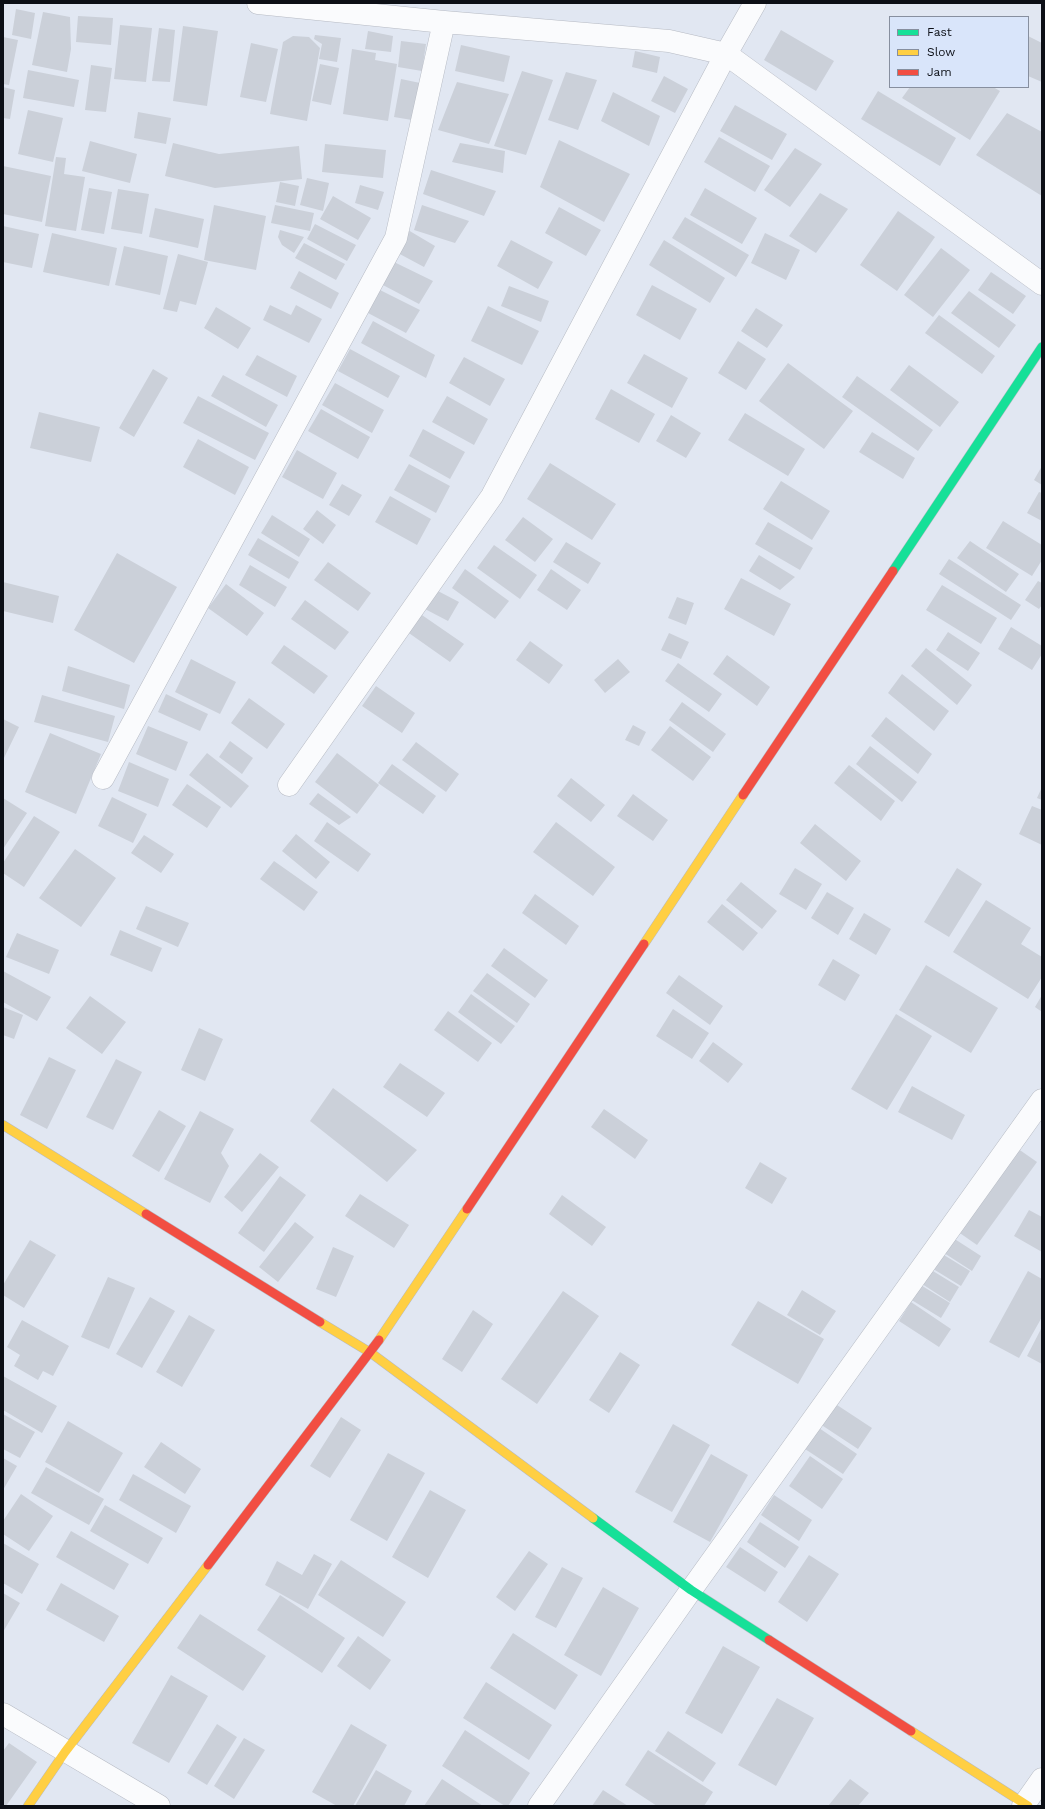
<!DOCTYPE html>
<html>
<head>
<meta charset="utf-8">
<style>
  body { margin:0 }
  #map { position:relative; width:1045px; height:1809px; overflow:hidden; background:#e1e7f2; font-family:"Work Sans",sans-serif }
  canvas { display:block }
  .frame { position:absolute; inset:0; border:4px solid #0c0f16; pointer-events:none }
  .legend { position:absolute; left:889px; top:16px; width:140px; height:72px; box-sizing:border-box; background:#d9e5fa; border:1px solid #878f9f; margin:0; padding:5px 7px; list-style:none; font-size:12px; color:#0c0f16 }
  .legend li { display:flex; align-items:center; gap:8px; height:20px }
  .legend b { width:20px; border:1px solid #878f9f }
</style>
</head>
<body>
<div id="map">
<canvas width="1045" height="1809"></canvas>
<div class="frame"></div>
<ul class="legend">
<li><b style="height:5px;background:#16e098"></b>Fast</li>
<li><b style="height:5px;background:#ffcf43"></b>Slow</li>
<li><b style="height:5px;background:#f24e42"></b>Jam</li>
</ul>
</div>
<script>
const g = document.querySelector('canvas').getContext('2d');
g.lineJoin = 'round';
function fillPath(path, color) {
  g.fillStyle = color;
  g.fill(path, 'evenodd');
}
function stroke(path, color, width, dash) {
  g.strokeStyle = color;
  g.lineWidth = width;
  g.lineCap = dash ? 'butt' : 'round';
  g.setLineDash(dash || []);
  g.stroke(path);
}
const building = new Path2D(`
  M16,9L35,13L31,39L12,35Z
  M43,12L70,17L71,49L67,72L32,65Z
  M78,16L113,18L111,45L76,42Z
  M120,25L152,28L146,82L114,79Z
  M183,26L218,31L207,106L173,101Z
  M159,28L175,30L170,82L152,81Z
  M781,30L834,61L816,91L764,60Z
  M368,31L393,36L391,52L365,49Z
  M315,35L341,38L337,62L319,59L322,44L314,39Z
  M293,36L309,37L320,48L307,121L270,114L283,42Z
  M1028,36L1042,43V82L1028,76Z
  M3,37L18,40L9,85L3,84Z
  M401,41L426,44L422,71L398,67Z
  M251,43L278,49L266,102L240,97Z
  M461,45L510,56L504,82L455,71Z
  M352,49L376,53L375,60L397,64L388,121L343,114Z
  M635,51L660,57L657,73L632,67Z
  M320,64L339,68L331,105L312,101Z
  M91,65L112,68L106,112L85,110Z
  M28,70L79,80L74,107L23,98Z
  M522,71L553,80L526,155L494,146Z
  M566,72L597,80L578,130L548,120Z
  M664,76L688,89L675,113L651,101Z
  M401,79L425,84L418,121L394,117Z
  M457,82L509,94L489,144L438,130Z
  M3,87L15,90L10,119L3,118Z
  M910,87H993L1000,91L970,140L902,98Z
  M878,91L956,138L940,166L861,119Z
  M613,92L660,116L649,146L601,121Z
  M735,105L787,134L772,160L720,131Z
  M28,110L63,118L53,162L18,154Z
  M138,112L171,118L166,144L134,138Z
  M1007,113L1042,132V196L976,155Z
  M719,137L770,166L755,192L704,162Z
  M559,140L630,174L604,222L540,187Z
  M90,141L137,154L130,183L82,171Z
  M173,143L219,154L299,146L302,179L215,188L165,176Z
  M460,143L505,151L503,173L452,162Z
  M325,144L386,150L383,178L322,172Z
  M795,148L822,164L790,207L764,190Z
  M56,157L66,158L64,174L85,177L76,231L45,226Z
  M3,166L51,176L42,222L3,214Z
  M431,170L496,191L484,216L423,194Z
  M307,178L329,183L323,211L300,205Z
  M280,182L299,186L295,206L276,202Z
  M360,185L384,192L378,210L355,203Z
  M89,188L112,192L104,234L81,230Z
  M705,188L757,218L742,244L690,215Z
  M118,189L149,194L142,234L111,229Z
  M820,193L848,209L816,253L789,236Z
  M333,196L371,218L358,240L320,219Z
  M214,205L266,216L256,270L204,260Z
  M275,205L314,213L310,231L271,223Z
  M422,205L469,221L455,243L414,230Z
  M559,207L601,230L586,256L545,233Z
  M155,208L204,219L198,248L149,237Z
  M898,211L935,237L897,291L860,265Z
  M685,217L749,255L736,277L672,238Z
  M315,224L356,245L347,261L307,239Z
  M3,226L39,234L32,268L3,262Z
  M280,230L304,237L294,253L282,245L278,237Z
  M408,230L435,246L424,267L396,252Z
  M52,233L117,248L109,286L43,272Z
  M765,233L800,250L786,280L751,263Z
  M511,240L553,262L538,289L497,266Z
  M664,240L725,278L710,303L649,265Z
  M304,243L345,264L336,280L295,258Z
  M124,246L168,256L160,295L115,285Z
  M941,248L970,270L933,317L904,295Z
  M178,254L208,262L196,305L180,301L177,312L163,309Z
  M394,262L433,281L419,304L381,284Z
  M299,271L339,293L331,309L290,288Z
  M991,272L1026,296L1013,314L978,290Z
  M652,285L697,309L680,340L636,315Z
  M509,286L549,301L541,322L501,306Z
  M380,290L420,310L406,333L368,313Z
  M969,291L1016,325L999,348L951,313Z
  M270,305L291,315L296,305L322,319L309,343L263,320Z
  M488,306L539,331L522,365L471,341Z
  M216,307L251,328L238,349L204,328Z
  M756,308L783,325L767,348L741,331Z
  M939,315L995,356L982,374L925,333Z
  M373,321L435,355L426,378L361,343Z
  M738,341L766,359L746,390L718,373Z
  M350,349L400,376L388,398L338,371Z
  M644,354L688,378L672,408L627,383Z
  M257,355L297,376L287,397L245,375Z
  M464,357L505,379L490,406L449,383Z
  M788,363L853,411L824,449L759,401Z
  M909,365L959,402L940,427L890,390Z
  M153,369L168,378L134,437L119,428Z
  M223,375L278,405L266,427L211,396Z
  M857,376L933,430L918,451L842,397Z
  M335,383L384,410L372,433L322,405Z
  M611,389L655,414L639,443L595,419Z
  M198,396L269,433L255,460L183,423Z
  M447,396L488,419L474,445L432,422Z
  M321,409L370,437L358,459L308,431Z
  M39,412L100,427L91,462L30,448Z
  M745,413L805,449L788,476L728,440Z
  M671,415L701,433L686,458L656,441Z
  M423,429L465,452L450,479L409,456Z
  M872,432L915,458L903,479L859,452Z
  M198,439L249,467L235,495L183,467Z
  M297,450L337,473L323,499L282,477Z
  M550,463L616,504L592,540L527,499Z
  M409,464L450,486L436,513L394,490Z
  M1042,466V485L1034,480Z
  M781,481L830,511L812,540L763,509Z
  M342,484L362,495L349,516L329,505Z
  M1039,492L1042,493V521L1027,513Z
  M390,496L431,519L417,545L375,522Z
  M317,510L336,525L323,544L303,529Z
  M272,515L310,539L299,557L261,533Z
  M523,517L553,539L535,562L505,540Z
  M1003,521L1042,545V560L1032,576L986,548Z
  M768,522L813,548L800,570L755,544Z
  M258,538L299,562L289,579L248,555Z
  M970,541L1019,574L1006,592L957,558Z
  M566,542L601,563L588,584L553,562Z
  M494,545L537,575L520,599L477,568Z
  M117,553L177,587L134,663L74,630Z
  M759,555L795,577L780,590L749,571Z
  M949,559L1021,605L1011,620L939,574Z
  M328,562L371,593L358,611L314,580Z
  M250,565L287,587L275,607L239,585Z
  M465,569L509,601L495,619L452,588Z
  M551,569L581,590L567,610L537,590Z
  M741,578L791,604L774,636L724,609Z
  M1038,581L1042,583V605L1039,609L1025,600Z
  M3,582L59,596L53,623L3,611Z
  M226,584L264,613L247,636L208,608Z
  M942,585L997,618L981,644L926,610Z
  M436,590L459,602L448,621L425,609Z
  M677,597L694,603L686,625L668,618Z
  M305,600L349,632L335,650L291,619Z
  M419,613L464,644L450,662L406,631Z
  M1011,627L1042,646V654L1032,670L998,649Z
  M948,632L980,653L968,671L936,650Z
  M669,633L689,642L681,659L661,650Z
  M530,641L563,665L549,684L516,660Z
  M284,645L328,676L314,694L271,663Z
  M926,648L972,685L957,705L911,666Z
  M727,655L770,687L757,706L713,674Z
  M191,659L236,682L220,714L175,692Z
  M618,659L630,672L605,693L594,680Z
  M678,663L722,694L709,712L665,681Z
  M68,666L130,685L124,709L62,691Z
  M902,674L949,711L934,731L888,693Z
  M376,686L415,713L402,733L362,706Z
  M166,694L208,714L200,731L158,712Z
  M42,695L115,716L108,742L34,722Z
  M249,698L285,724L267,749L231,723Z
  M682,702L726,734L713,752L669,720Z
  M886,717L932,754L918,774L871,736Z
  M3,719L19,727L3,760Z
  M633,725L646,732L639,746L625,740Z
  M148,726L188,742L176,771L136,754Z
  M670,726L711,757L693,781L651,750Z
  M50,733L101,754L76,814L25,792Z
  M230,741L253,758L242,774L219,757Z
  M416,742L459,774L446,792L402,760Z
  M870,746L917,782L902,802L856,764Z
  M207,753L249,786L231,808L189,775Z
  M337,753L379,785L357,814L315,782Z
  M129,762L169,779L158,807L118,791Z
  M392,764L436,796L423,814L378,783Z
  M849,765L895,801L881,821L834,783Z
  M571,778L605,805L591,822L557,796Z
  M187,784L221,807L207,828L172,805Z
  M1042,787V800L1037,798Z
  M318,793L351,817L339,825L309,804Z
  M633,794L668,820L653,841L617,816Z
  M112,797L147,814L133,843L98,826Z
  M3,798L27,813L3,849Z
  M1032,806L1042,810V845L1019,834Z
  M34,816L60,832L24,887L3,873V863Z
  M327,822L371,854L358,872L314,841Z
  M556,822L615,867L593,896L533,852Z
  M815,824L861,861L846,881L800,843Z
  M296,834L330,862L316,879L282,851Z
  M144,835L174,854L161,873L131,853Z
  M75,849L116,878L81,927L39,898Z
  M274,861L318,892L304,911L260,879Z
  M795,868L822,884L806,910L779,894Z
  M957,868L982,884L949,937L924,922Z
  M741,882L777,911L762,929L726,900Z
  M827,892L854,908L838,935L811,918Z
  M535,894L579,926L566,945L522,913Z
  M986,900L1031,928L1021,944L1042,957V977L1028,999L953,952Z
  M722,904L758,933L743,951L707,922Z
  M146,906L189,923L178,947L136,929Z
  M864,913L891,929L876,955L849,939Z
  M120,930L162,948L152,972L110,955Z
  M17,933L59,950L49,974L6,957Z
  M504,948L548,980L535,998L491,966Z
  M833,959L860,975L845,1001L818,985Z
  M926,965L998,1008L971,1053L899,1010Z
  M3,971L51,997L37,1021L3,1002Z
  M487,973L530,1004L517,1023L473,991Z
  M679,975L723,1006L710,1025L666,993Z
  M471,994L515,1026L501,1044L458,1012Z
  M1042,995V1012L1035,1007Z
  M90,996L126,1022L102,1054L66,1028Z
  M3,1007L23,1015L14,1039L3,1035Z
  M673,1009L709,1033L692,1059L656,1036Z
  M448,1011L492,1043L478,1062L434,1030Z
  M896,1014L932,1036L887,1110L851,1089Z
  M199,1028L223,1039L205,1081L181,1070Z
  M713,1042L743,1064L728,1083L699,1061Z
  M49,1057L76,1070L47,1129L20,1115Z
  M116,1059L142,1072L113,1130L86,1117Z
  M400,1063L445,1093L427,1117L383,1087Z
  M912,1086L965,1115L952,1140L898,1112Z
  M333,1088L417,1150L387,1182L310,1121Z
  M604,1109L648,1140L635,1159L591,1127Z
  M159,1110L186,1126L159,1172L132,1156Z
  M200,1111L234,1129L221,1153L229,1166L210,1203L164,1179Z
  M1014,1146L1037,1162L977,1245L954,1229Z
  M260,1153L279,1167L242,1212L224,1197Z
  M760,1162L787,1178L772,1204L745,1188Z
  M280,1176L306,1195L264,1252L238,1233Z
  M360,1194L409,1225L394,1248L345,1216Z
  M562,1195L606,1227L592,1246L549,1214Z
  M1029,1210L1042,1217V1252L1014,1236Z
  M295,1222L314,1237L278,1282L259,1267Z
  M950,1236L981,1256L972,1271L941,1251Z
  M30,1240L56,1255L24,1308L3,1295V1285Z
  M333,1247L354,1256L336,1297L316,1289Z
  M939,1252L970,1271L961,1286L930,1267Z
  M928,1268L959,1287L950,1302L919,1282Z
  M1028,1271L1042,1279V1317L1019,1358L989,1342Z
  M108,1277L135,1288L109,1349L81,1337Z
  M919,1284L950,1303L941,1318L910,1299Z
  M802,1290L836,1311L820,1335L787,1315Z
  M563,1291L599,1316L537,1404L501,1379Z
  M150,1297L175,1311L142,1368L116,1354Z
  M758,1301L824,1339L798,1384L731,1345Z
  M911,1302L951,1329L939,1347L899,1321Z
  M473,1310L493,1324L462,1372L442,1359Z
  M189,1315L215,1330L182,1387L156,1372Z
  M22,1320L69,1346L53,1376L43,1371L38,1380L14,1366L20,1355L7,1347Z
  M1042,1327V1364L1027,1356Z
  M620,1352L640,1365L609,1413L589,1400Z
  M3,1376L57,1406L42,1433L3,1410Z
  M834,1403L872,1428L858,1449L820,1424Z
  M3,1414L35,1432L20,1458L3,1449Z
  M341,1417L361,1430L330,1478L310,1466Z
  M68,1421L123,1453L99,1493L45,1462Z
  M673,1424L710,1445L672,1512L635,1492Z
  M819,1428L857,1454L843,1474L805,1449Z
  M161,1442L201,1469L185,1494L144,1467Z
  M388,1453L425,1473L387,1541L350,1520Z
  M711,1454L748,1475L710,1542L673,1522Z
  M810,1456L843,1479L822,1509L789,1486Z
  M3,1458L17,1466L3,1490Z
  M46,1467L104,1499L89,1525L31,1493Z
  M133,1474L191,1506L176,1533L119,1500Z
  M430,1490L466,1510L428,1578L392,1557Z
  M21,1494L53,1516L29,1551L3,1534V1521Z
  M774,1495L812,1520L799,1541L761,1515Z
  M105,1505L163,1538L148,1564L90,1531Z
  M760,1522L799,1547L785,1568L747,1542Z
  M71,1531L129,1564L114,1590L56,1557Z
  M3,1543L39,1564L22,1594L3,1583Z
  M740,1547L778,1572L765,1592L726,1567Z
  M529,1551L548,1564L515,1611L496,1597Z
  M314,1554L332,1564L308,1609L265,1585L277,1561L302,1575Z
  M809,1555L839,1574L807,1622L778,1602Z
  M341,1560L406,1602L383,1637L318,1595Z
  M562,1567L583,1578L556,1628L535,1617Z
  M61,1583L119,1616L104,1642L46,1610Z
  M603,1587L639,1608L601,1676L564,1655Z
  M3,1593L20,1603L3,1632Z
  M280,1595L345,1638L322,1673L257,1630Z
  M200,1614L266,1656L243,1691L177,1648Z
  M513,1633L578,1675L555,1710L490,1668Z
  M358,1636L391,1660L370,1690L337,1666Z
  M723,1646L760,1667L722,1734L685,1713Z
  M171,1675L208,1696L169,1763L132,1743Z
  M486,1682L552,1725L529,1760L463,1718Z
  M777,1698L814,1718L776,1786L738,1765Z
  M217,1724L237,1737L207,1785L187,1773Z
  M351,1724L387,1745L353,1806H337L312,1792Z
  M465,1730L530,1773L508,1806H505L442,1766Z
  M668,1731L716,1763L703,1782L655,1751Z
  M244,1738L265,1750L234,1799L214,1786Z
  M9,1743L37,1762L6,1806H3V1751Z
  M648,1750L713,1792L704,1806H657L625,1785Z
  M376,1770L412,1791L404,1806H355Z
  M442,1779L483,1806H424Z
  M850,1779L869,1793L858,1806H828Z
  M603,1790L628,1806H592Z`);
const street = new Path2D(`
  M258,3L444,22L669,41L726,54L1042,284
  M103,778L396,238L444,22
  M289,785L492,496L726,54L755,3
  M3,1714L159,1806
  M539,1806L691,1590L1042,1100
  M1023,1806L1042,1779`);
const fast = new Path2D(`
  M893,571L1042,347
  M593,1518L691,1590L769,1640`);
const slow = new Path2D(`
  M644,944L743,795
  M3,1125L146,1214
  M320,1322L371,1353L593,1518
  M379,1340L467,1209
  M911,1731L1028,1806
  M28,1806L65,1752L208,1565`);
const jam = new Path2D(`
  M743,795L893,571
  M467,1209L644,944
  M146,1214L320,1322
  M208,1565L379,1340
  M769,1640L911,1731`);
fillPath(building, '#cbd0d9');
stroke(street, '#b6bac3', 23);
stroke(fast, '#b6bac3', 10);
stroke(slow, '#b6bac3', 10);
stroke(jam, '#b6bac3', 10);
stroke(street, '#fafbfd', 22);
stroke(fast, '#16e098', 9);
stroke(slow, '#ffcf43', 9);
stroke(jam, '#f24e42', 9);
</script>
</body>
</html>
